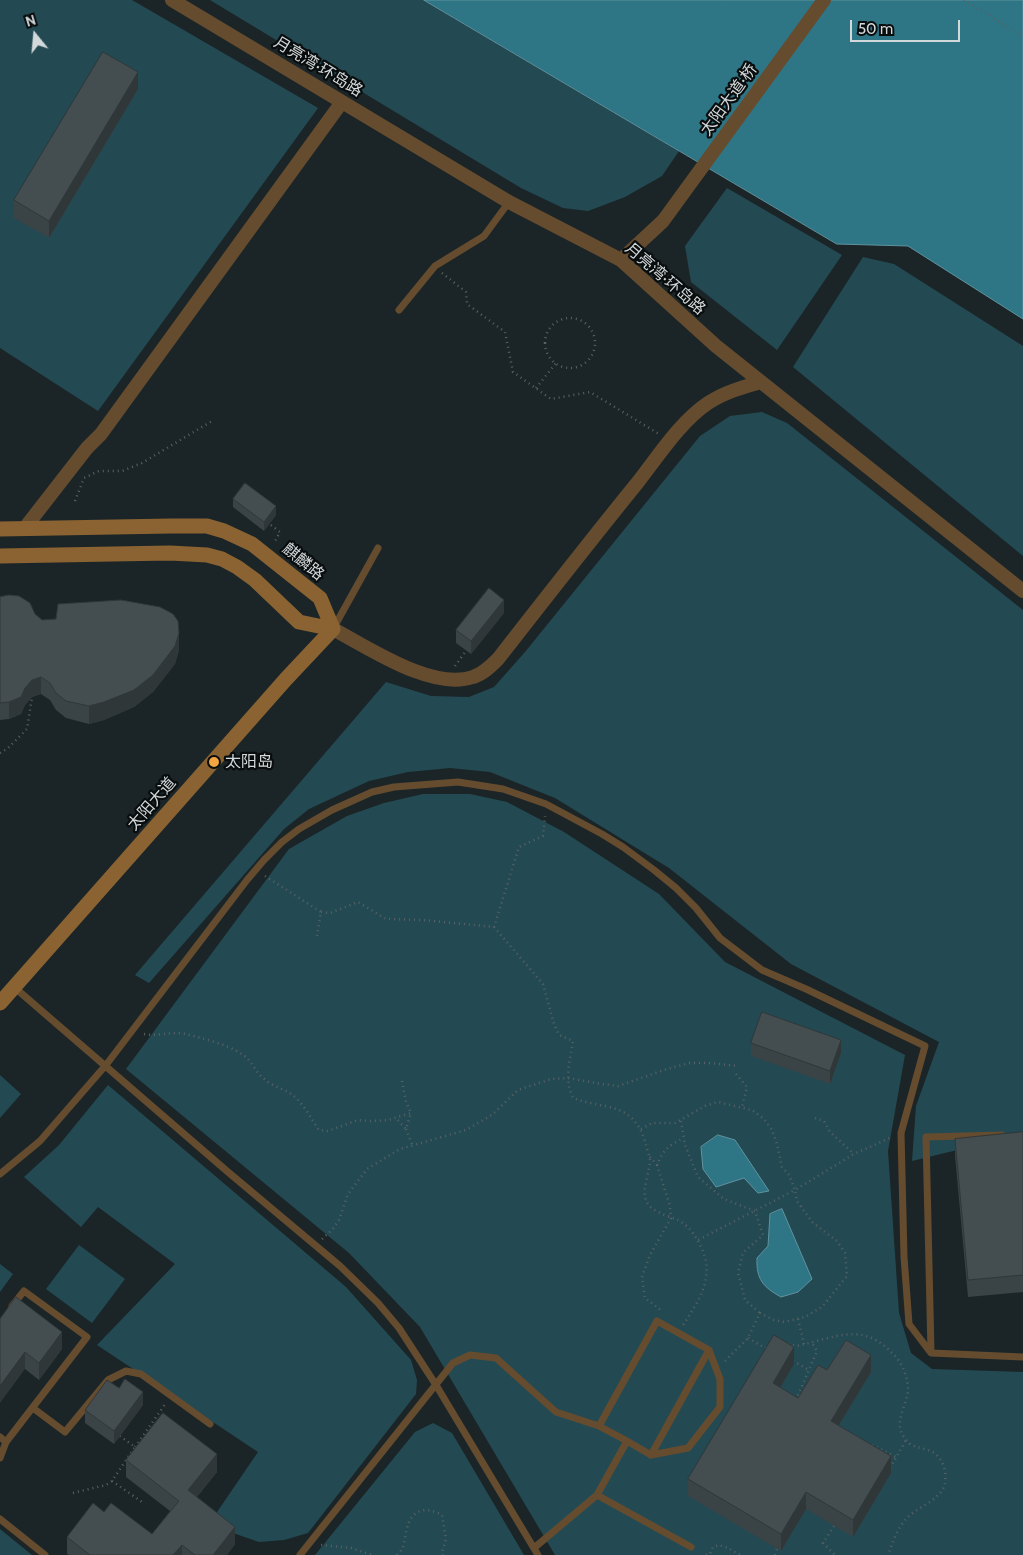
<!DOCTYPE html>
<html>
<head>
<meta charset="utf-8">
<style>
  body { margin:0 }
  #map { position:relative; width:1023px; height:1555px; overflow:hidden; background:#1b2527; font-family:Cabin,sans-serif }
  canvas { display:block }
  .north { position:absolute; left:10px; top:10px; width:50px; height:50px; -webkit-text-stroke:4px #090d0e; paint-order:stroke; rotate:343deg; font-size:14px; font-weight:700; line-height:20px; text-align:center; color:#d3d9db }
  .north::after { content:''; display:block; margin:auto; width:18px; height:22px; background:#d3d9db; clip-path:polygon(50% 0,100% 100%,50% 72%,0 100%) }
  .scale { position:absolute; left:850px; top:20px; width:110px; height:22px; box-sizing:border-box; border:2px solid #d3d9db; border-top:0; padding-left:6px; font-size:15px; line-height:18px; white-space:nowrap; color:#d3d9db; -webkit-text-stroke:4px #090d0e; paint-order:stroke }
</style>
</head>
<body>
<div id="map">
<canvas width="1023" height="1555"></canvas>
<div class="north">N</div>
<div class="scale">50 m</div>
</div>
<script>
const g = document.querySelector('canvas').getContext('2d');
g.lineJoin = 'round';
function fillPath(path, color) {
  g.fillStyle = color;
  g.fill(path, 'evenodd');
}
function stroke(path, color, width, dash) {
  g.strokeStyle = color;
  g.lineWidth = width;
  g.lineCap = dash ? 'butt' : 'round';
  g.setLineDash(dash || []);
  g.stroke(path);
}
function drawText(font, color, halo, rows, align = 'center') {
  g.font = font + ' Cabin,"Noto Sans SC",sans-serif';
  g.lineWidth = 4.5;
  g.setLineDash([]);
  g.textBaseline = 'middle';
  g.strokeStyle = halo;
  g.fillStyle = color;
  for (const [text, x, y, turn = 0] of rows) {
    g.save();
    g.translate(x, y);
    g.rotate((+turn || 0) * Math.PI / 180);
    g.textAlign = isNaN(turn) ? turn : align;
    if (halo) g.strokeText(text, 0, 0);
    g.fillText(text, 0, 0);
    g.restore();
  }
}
const green = new Path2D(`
  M0,0H132L318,108L98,411L0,348Z
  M210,0H424L679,151L662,176L625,197L588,211L563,208L521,188Z
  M727,188L842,255L777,350L691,282L685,246Z
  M863,257L894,264L1023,346V556L793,367Z
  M762,412L787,423L1023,610V1134L912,1161L916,1106L939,1042L791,964L669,868L555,798L490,772L450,768L408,772L369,781L309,809L284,829L149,983L135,975L386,682L431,696L469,697L494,687L525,652L700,436L730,416Z
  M423,794H470L507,802L564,832L659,894L725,962L905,1055L888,1151L899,1313L911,1353L932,1369L1023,1372V1555H555L420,1327L349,1253L126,1069L289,849L347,816L384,803Z
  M0,1075L21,1094L0,1118Z
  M108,1085L346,1287L411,1360L417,1380L416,1394L308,1533L284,1540L259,1542L233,1533L215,1515L258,1452L97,1345L175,1264L98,1207L81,1227L24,1177L59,1145Z
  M79,1245L125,1279L92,1323L46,1289Z
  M0,1264L13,1274L0,1292Z
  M433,1423L452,1433L524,1555H315L415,1432Z
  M0,1529L32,1555H0Z`);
const water = new Path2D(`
  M424,0H1023V319L908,246L837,244Z
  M718,1135L735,1140L769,1191L758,1193L744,1178L716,1187L703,1169L701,1147Z
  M782,1209L812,1279L798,1292L781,1297C763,1287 756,1279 757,1258L768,1246L770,1214Z`);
const path = new Path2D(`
  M964,0L1023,36
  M442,273L466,292L467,304L505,332L513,372L551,399L590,392L659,434
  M545 343a25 25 0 1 1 50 0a25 25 0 1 1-50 0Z
  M536,388L556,363
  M75,501L84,478L99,471H122L142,463L212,421
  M267,522L280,532L274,543
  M455,666L468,648
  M0,753L7,749L27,729L32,697
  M265,876L321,912L317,936
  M321,912L330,913L358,902L386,919L423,920L494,927L519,847L543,836L545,816
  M494,927L543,984L554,1024L559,1035L573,1041C570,1060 564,1080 573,1098C605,1110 632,1101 645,1141C646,1147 649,1154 650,1160C650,1169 643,1188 645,1197C648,1212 667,1215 678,1220C689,1226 695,1235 700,1245C716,1276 700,1299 683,1325
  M144,1034C158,1037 171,1031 186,1034C204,1039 232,1045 247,1058C253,1064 257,1074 264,1079C272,1086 282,1088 291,1094C303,1102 311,1119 319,1130L328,1131L358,1120L369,1121L388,1120L411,1113L406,1129L396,1118
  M736,1074L747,1087L742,1107
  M402,1081L406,1102L411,1113
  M815,1118L824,1121L830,1132L854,1154
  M681,1121L685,1145L698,1177L724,1199L755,1211L763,1235L743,1253L738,1273L745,1300L760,1313
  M406,1129L412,1144
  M641,1129L652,1123H675L705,1106L718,1102L752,1110L764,1119L772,1130L777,1144L782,1167L789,1175L795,1190L698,1240
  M650,1157L657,1165C663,1150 669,1145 684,1138
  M657,1165L670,1206L671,1218L650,1255L642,1277L645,1298L662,1311
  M322,1239L332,1230L339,1220L348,1194L367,1169L400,1149L466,1130L480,1122L493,1114L518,1090L551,1079L568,1078L602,1084L618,1086L667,1069L690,1063H709L738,1066
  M798,1319L804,1344
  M748,1338L765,1348H769
  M788,1344L796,1346C836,1338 862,1320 894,1355C903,1364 908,1378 908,1390C907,1404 895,1421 902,1434C905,1438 908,1444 912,1445C919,1449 927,1448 934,1453C943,1459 947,1472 945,1483C941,1501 918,1506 907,1518C898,1527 892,1543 888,1555
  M725,1361L748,1338L760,1313L774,1320L784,1322L805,1317L822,1307L847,1276L845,1253L837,1241L812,1222L797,1201L795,1190L854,1154L892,1137
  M793,1361L809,1370
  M796,1400L817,1351L812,1343
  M872,1445L896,1457
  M135,1447L166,1403
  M890,1468L906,1440
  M112,1481L142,1502
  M73,1493L106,1485L112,1481L135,1447L120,1436
  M834,1526L823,1543L835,1555
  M321,1545L351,1548L372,1555
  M397,1555C398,1553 401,1551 402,1549C405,1543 405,1535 407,1528C412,1509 426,1506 442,1515L446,1539L442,1552L443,1555
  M706,1555L710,1554L713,1547L719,1545L728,1548L740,1555
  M775,1555L777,1549`);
const lane = new Path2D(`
  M399,310L435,266L484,236L509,202
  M333,629L378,548
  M14,987L228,1172L340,1266L378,1303L399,1328L436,1385L538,1555
  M0,1174L40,1141L106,1065L247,880L264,860L282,842L299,829L332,810L372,792L394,787L458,782L503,789L546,804L602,834L623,847L654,870L676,888L696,908L720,938L762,970L806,989L925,1046L901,1133L904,1257L909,1324L931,1353L1023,1357
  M931,1352L926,1137L1002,1135
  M33,1408L65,1432L108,1380L126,1371L141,1374L210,1424
  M0,1437L6,1442L0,1458
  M6,1442L87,1337L24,1291L12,1306
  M651,1455L688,1448L720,1407V1379L709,1350
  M597,1495L691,1547
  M0,1519L45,1555
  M534,1548L597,1495L627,1441L599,1426L657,1321L709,1350L651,1455L627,1441
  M300,1555L453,1363L470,1355L496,1358L556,1412L599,1426`);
const street = new Path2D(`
  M172,0L509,202L621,260L716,346L1023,591
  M621,260L663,221L824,0
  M24,529L87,448L101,434L342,102
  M333,629C369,648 432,691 473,677C483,674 491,666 498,659C544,600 590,541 638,482C659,455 680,422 708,403C725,392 743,387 761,382`);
const secondary = new Path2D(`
  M0,529L171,526H207L224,531L252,544L320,598L333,629
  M0,556L170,553L207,555L222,559L237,567L255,580L299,622L333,629
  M0,1003L286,679L333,629`);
const wall = new Path2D(`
  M138,89L49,238L14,218V200Z
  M233,499L276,515L264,531L233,507Z
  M0,597L35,614L42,620L179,650L175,664L153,692L134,707L104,720L89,724L66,718L56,710L50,700L41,694L32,697L25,705L21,714L9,719L0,720Z
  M504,613L471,654L456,643V630Z
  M751,1043L841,1053L830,1084L751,1056Z
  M1023,1132V1292L968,1297L955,1156V1139Z
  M16,1297L62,1349L39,1380L25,1369Z
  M794,1364L780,1387L798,1398L827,1370L871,1372L839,1425L891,1473L853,1537L806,1509L781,1551L688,1496V1479Z
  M143,1405L114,1444L85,1423V1410Z
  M126,1460L217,1472L197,1497L235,1544L227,1555H69L67,1554V1537L104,1512L152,1534L170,1511L126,1477Z`);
const shadedWall = new Path2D(`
  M138,72V89L49,238V221Z
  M276,506V515L264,531V522Z
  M504,600V613L471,654V641Z
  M179,633V650L175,664L153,692L134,707L104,720L89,724V706Z
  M41,677V694L32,697L25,705L21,714L9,719V702L25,688L32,680Z
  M841,1040V1053L830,1084V1071Z
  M62,1332V1349L39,1380V1363Z
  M794,1347V1364L773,1400V1383Z
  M25,1352V1369L0,1403V1386Z
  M871,1355V1372L831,1438V1421Z
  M143,1392V1405L114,1444V1431Z
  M217,1454V1472L188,1508V1490Z
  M891,1456V1473L853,1537V1520Z
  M806,1492V1509L781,1551V1534Z
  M235,1527V1544L227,1555H213Z
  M182,1545V1555H173Z`);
const building = new Path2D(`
  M103,52L138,72L49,221L14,200Z
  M245,483L276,506L264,522L233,499Z
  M489,588L504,600L471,641L456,630Z
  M9,595L19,596L30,603L35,614L42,620L56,619L58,604L121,600L160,607L173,614L178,621L179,633L175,646L153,675L134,690L104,702L89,706L66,701L56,693L50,683L41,677L32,680L25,688L21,697L9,702L0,703V597Z
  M762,1012L841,1040L830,1071L751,1043Z
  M1023,1132V1275L968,1280L955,1139Z
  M16,1297L62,1332L39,1363L25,1352L0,1386V1319Z
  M774,1335L794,1347L773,1383L798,1398L818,1365L827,1370L846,1340L871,1355L831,1421L891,1456L853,1520L806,1492L781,1534L688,1479Z
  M125,1379L143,1392L114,1431L85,1410L107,1380L119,1388Z
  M163,1413L217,1454L188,1490L235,1527L213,1555H195L182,1545L173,1555H90L67,1537L93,1503L104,1512L111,1503L152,1534L179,1501L126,1460Z`);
const markers = [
  [214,762,6,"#f2a541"]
];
const streetNames = [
  ["月亮湾·环岛路",318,67,31],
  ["太阳大道·桥",729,100,-54],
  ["月亮湾·环岛路",665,279,41],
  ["麒麟路",303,562,39],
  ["太阳大道",152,804,-49]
];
const poiNames = [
  ["太阳岛",225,762]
];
fillPath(green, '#234a53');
fillPath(water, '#2e7585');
stroke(water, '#60939f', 1);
stroke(path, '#596264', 2.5, [1, 4]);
stroke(lane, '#664c2f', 7);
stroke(street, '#664c2f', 14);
stroke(secondary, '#8b6332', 15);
fillPath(wall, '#3a4346');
fillPath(shadedWall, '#303739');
fillPath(building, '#444e51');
stroke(building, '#303739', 1);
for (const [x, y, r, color] of markers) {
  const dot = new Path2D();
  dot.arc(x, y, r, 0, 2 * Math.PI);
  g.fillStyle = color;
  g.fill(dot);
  stroke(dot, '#090d0e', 2);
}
drawText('16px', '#d3d9db', '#090d0e', streetNames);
drawText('16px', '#d3d9db', '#090d0e', poiNames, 'left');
</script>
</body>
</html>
